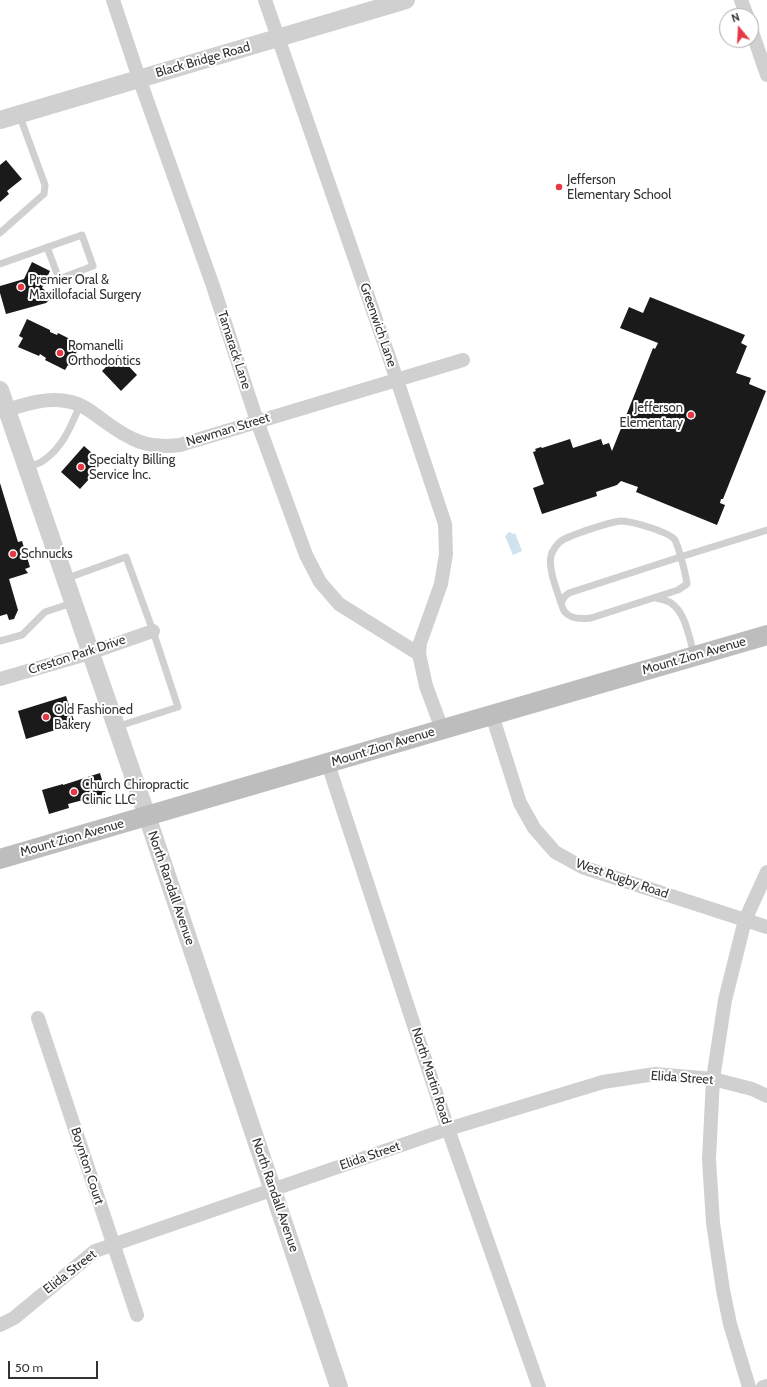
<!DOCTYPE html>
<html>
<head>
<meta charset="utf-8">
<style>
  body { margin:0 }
  #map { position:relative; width:767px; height:1387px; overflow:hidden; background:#fff; font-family:Cabin,sans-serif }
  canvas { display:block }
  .north { position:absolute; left:719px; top:8px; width:40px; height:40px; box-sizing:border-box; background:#fff; border:1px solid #adadad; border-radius:50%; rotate:342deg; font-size:11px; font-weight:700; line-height:16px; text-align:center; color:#333 }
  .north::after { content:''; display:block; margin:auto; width:14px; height:18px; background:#e63946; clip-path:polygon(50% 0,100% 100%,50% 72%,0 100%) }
  .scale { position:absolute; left:8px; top:1361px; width:90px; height:18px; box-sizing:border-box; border:2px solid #333; border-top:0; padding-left:5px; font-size:12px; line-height:14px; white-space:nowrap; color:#333; -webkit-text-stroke:3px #fff; paint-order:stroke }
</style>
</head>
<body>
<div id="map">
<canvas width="767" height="1387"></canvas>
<div class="north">N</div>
<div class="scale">50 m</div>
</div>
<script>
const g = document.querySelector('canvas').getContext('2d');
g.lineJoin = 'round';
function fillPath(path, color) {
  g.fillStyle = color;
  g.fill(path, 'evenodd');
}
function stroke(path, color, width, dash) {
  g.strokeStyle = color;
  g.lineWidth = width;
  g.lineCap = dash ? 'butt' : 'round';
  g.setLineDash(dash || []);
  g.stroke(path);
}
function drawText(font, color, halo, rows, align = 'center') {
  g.font = font + ' Cabin,sans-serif';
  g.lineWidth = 4;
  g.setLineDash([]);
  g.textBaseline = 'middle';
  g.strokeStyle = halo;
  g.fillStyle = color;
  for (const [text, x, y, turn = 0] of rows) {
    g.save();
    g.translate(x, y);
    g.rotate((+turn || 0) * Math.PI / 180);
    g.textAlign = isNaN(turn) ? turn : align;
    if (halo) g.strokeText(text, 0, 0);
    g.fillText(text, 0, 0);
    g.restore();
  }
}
const water = new Path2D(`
  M511,532L512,534L515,533L522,551L513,555L505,536L507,535V533Z`);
const building = new Path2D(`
  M6,160L22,179L7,191L9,194L0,202V165Z
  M32,262L50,271L42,288L53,296L46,303L6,314L0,293V286L24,279Z
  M650,297L745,335L741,343L747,346L736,373L751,378L749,384L766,391L723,499H721L720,503L725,505L717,525L636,492L638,487L621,481L617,485L596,492L597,496L542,514L533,488L544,484L533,452L536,451L535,449L541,447L542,448L570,439L573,448L601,439L603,445L609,443L612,451L653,348L655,349L658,343L620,328L629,307L643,313Z
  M27,319L50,330V332L57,335L58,333L78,343L75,350L77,351L70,366L68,365L65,370L45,360L46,358L40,354L39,356L18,347L23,338L19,336Z
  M118,355L137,375L121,391L102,371Z
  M84,446L101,461L89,475L91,477L80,489L61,472Z
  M0,483L18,542L22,541L30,567L25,569L28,573L9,579L18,610L14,619L9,620L7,614L0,616Z
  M66,696L75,724L26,739L18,711Z
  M100,773L106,794V797L88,802L87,799L68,804L69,808L49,814L42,790L63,784V785Z`);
const service = new Path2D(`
  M0,233L44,194L45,185L19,114
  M0,264L82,235L93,266L59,279L47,247
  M27,467C32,465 40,464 44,460C63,447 71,426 80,405
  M65,579L126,557L153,631L178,707L116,727
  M656,598C661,599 667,600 671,603C686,613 689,638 694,654
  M561,603C557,590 548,569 551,556C552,551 557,544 561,541C570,535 610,522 621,521C631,521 670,532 675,540C679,548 686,575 687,584L678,590L591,618C583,619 571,620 565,612C563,610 562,606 561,603L565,596L569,593L680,557L767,530
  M0,641L22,635L45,612L72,603`);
const minor = new Path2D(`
  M113,0L139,78L213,286L257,421L306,555L320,582L339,604L419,654
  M265,0L397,380L445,524L446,554L441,584L420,643L419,654L426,686L442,729
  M741,0L747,16
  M751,29L767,75
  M0,412C21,406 43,397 66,401C81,403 92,412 104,421C130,440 147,449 180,445L463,360
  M0,679L90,653L153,631
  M492,715L520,803L534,828L555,852L582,867L767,927
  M328,764L448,1129L539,1387
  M38,1018L137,1315
  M0,1325L14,1318L95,1251L448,1129L603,1082L655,1074L713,1079L752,1089L767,1096
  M749,1387L730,1324L723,1290L713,1223L709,1159L713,1079L725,1000L745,920L767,872
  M763,1387L767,1386`);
const tertiary = new Path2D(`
  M0,120L406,0
  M0,390L147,816L339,1387`);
const secondary = new Path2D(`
  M0,859C256,784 511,709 767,635`);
const markers = [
  [559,187,4,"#e63946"],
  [21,287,4,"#e63946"],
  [60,353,4,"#e63946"],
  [691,415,4,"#e63946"],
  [81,467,4,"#e63946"],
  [13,554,4,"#e63946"],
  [46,717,4,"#e63946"],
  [74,792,4,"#e63946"]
];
const streetNames = [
  ["Black Bridge Road",203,60,-16],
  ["Greenwich Lane",378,325,71],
  ["Tamarack Lane",234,350,72],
  ["Newman Street",228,430,-17],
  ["Creston Park Drive",77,655,-18],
  ["Mount Zion Avenue",694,656,-16],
  ["Mount Zion Avenue",383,747,-17],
  ["Mount Zion Avenue",72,838,-16],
  ["West Rugby Road",622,879,19],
  ["North Randall Avenue",171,888,71],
  ["North Martin Road",431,1076,72],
  ["Elida Street",682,1078,4],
  ["Elida Street",370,1156,-19],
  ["Boynton Court",87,1166,72],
  ["North Randall Avenue",275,1195,71],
  ["Elida Street",70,1272,-38]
];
const poiNames = [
  ["Jefferson",567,180],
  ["Elementary School",567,195],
  ["Premier Oral &",29,280],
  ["Maxillofacial Surgery",29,295],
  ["Romanelli",68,346],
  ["Orthodontics",68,361],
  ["Jefferson",683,408,"right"],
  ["Elementary",683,423,"right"],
  ["Specialty Billing",89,460],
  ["Service Inc.",89,475],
  ["Schnucks",21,554],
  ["Old Fashioned",54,710],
  ["Bakery",54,725],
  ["Church Chiropractic",82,785],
  ["Clinic LLC",82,800]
];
fillPath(water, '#cfe2ee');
fillPath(building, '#1a1a1a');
stroke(service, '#d0d0d0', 7);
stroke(minor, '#d0d0d0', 14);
stroke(tertiary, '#d0d0d0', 18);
stroke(secondary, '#bdbdbd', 20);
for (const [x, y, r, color] of markers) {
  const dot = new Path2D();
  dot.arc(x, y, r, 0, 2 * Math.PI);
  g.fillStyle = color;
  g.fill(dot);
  stroke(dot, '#fff', 1.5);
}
drawText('13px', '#333', '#fff', streetNames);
drawText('13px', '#333', '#fff', poiNames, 'left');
</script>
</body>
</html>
